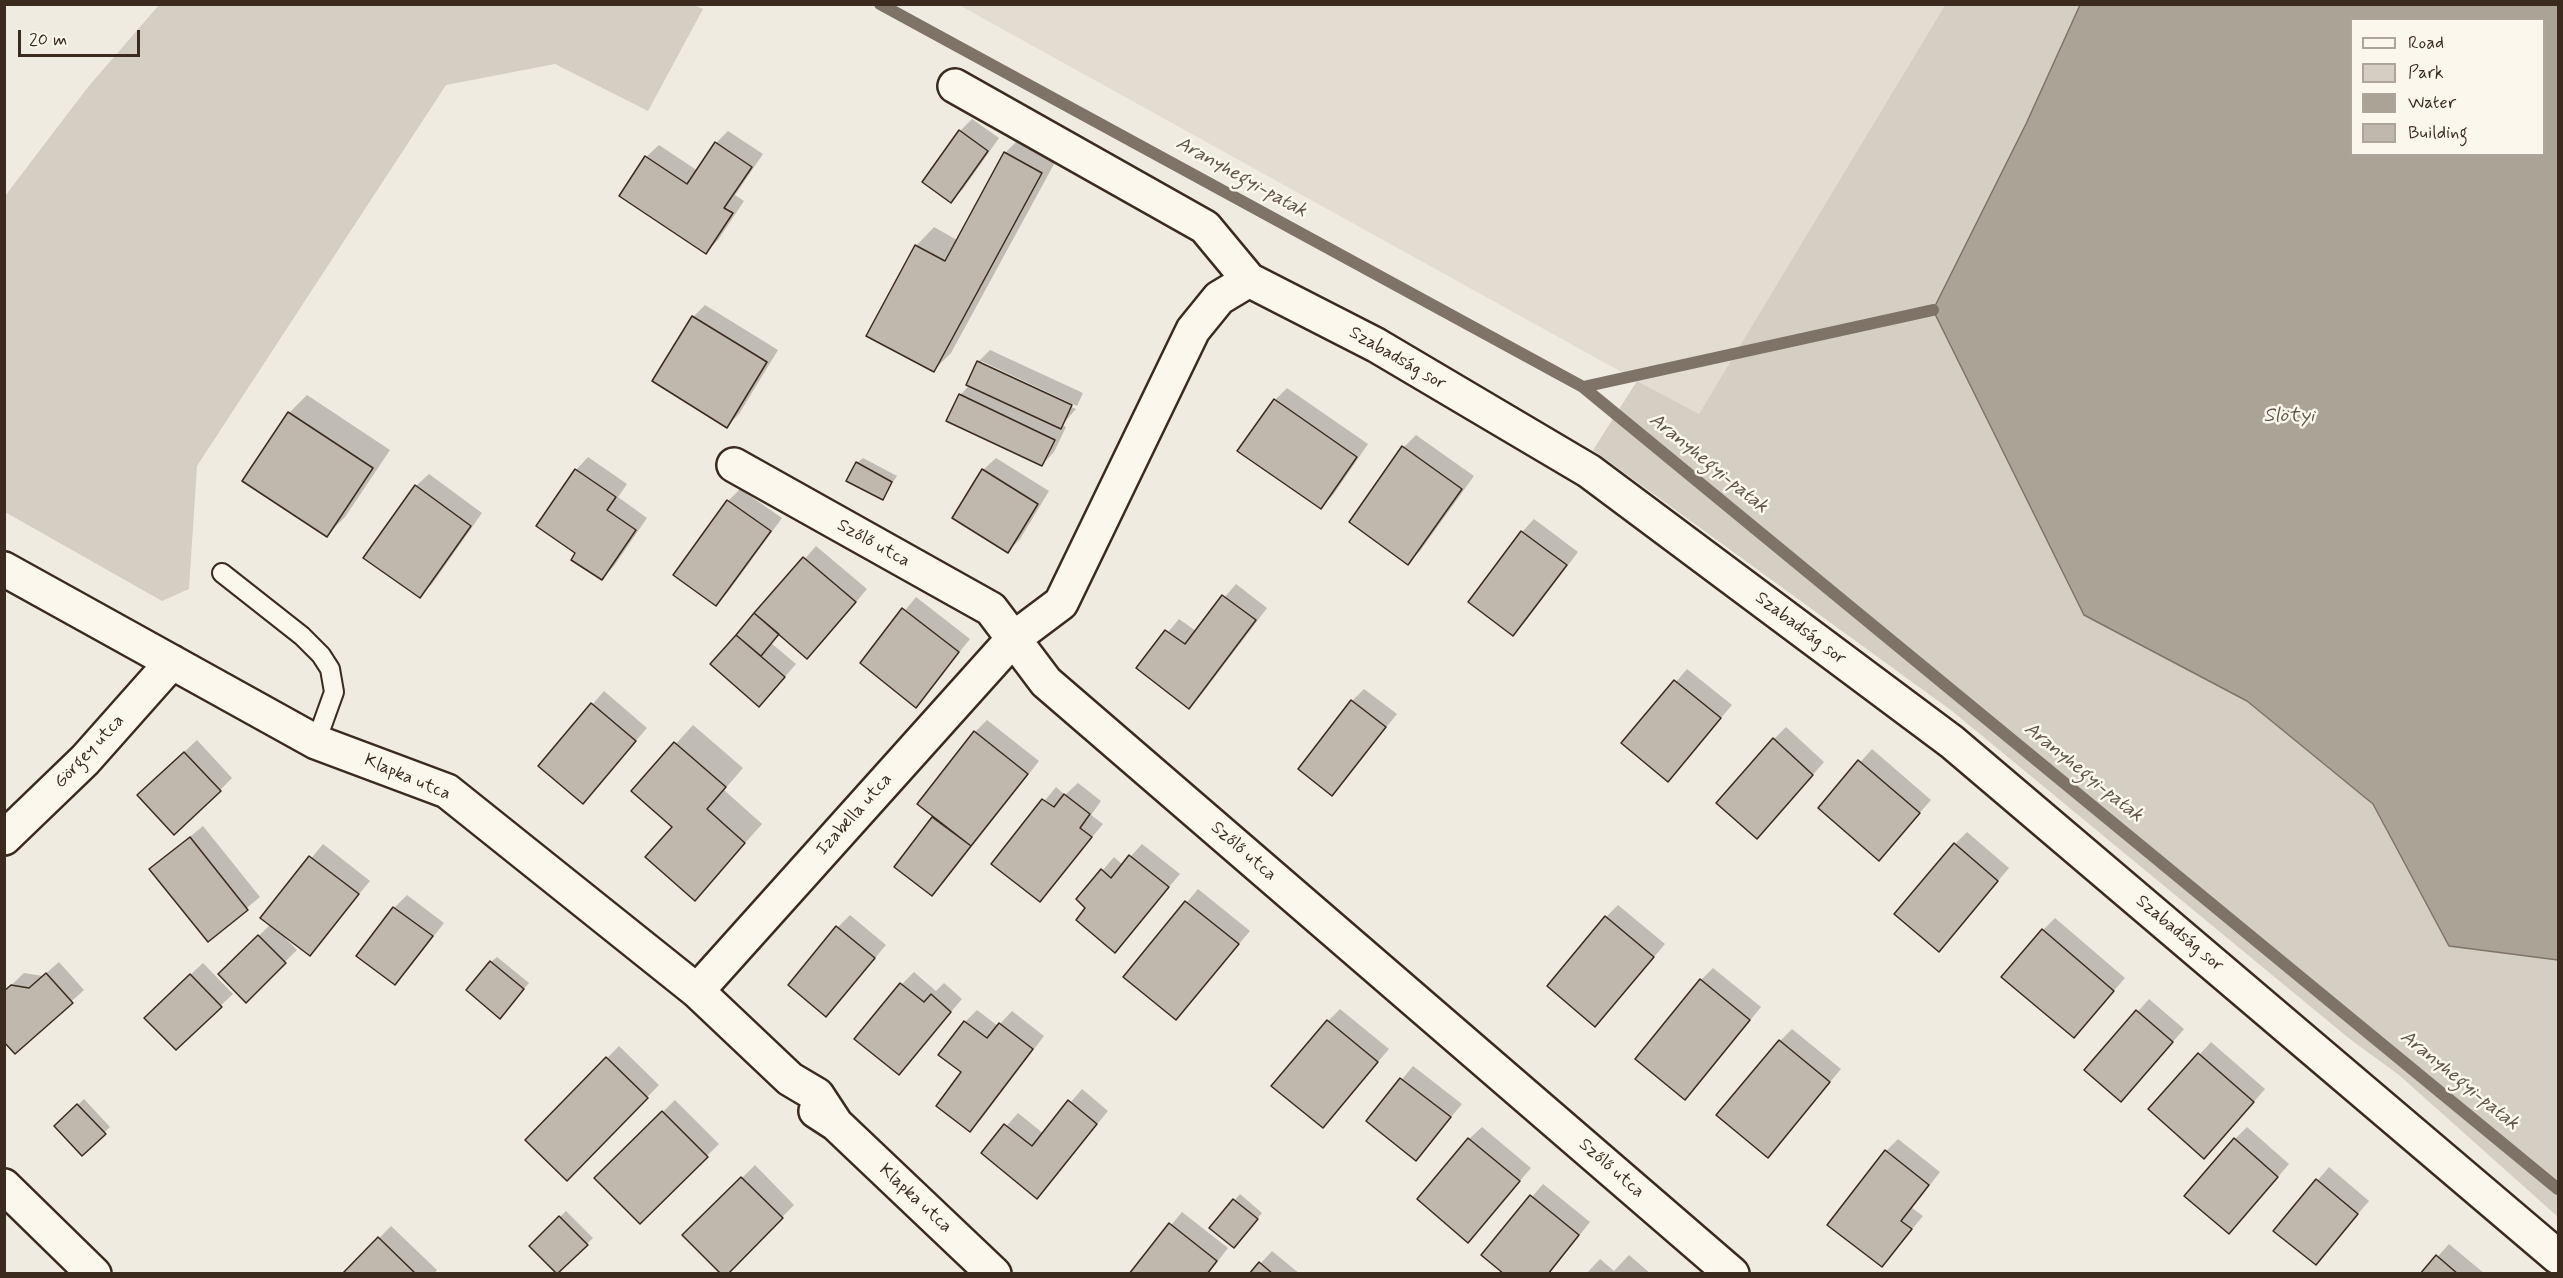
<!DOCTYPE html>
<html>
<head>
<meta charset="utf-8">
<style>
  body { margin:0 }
  #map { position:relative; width:2563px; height:1278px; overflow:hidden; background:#f0ebe0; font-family:Mynerve,sans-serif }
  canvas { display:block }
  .frame { position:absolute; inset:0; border:6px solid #3b2a1e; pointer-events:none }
  .legend { position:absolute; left:2350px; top:18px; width:195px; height:138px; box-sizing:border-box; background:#fbf7ec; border:2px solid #aea59a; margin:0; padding:8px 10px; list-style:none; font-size:18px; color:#3b2a1e }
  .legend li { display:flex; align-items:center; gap:12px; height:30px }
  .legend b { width:30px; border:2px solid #aea59a }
  .scale { position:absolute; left:18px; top:30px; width:122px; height:27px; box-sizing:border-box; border:3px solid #3b2a1e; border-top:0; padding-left:8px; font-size:18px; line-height:21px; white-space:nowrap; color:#3b2a1e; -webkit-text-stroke:4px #fbf7ec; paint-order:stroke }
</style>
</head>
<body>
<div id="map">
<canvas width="2563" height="1278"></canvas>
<div class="frame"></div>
<ul class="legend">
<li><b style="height:8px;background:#fbf7ec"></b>Road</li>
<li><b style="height:16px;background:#d5cec3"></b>Park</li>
<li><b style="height:16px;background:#aca397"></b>Water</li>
<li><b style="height:16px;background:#c0b8ad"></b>Building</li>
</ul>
<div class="scale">20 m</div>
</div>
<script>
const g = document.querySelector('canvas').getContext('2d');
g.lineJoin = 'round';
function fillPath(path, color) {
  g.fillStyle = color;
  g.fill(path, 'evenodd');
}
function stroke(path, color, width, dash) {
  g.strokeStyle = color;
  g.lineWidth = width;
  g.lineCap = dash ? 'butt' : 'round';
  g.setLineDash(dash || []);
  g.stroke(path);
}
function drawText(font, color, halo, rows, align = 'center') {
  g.font = font + ' Mynerve,sans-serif';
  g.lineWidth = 5;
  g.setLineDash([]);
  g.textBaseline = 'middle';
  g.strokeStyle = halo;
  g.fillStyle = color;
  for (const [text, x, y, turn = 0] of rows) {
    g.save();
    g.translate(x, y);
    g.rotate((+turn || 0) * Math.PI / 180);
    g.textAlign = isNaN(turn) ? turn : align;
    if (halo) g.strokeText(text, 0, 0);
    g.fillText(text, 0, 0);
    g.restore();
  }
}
const built = new Path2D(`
  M959,5H1945L1699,415Z`);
const green = new Path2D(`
  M694,5L703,9L648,111L555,64L446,85L197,466L189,589L162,601L5,512V196L88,87L159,5Z
  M1945,5H2080L2026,124L1943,327L2084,615L2247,701L2373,804L2449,946L2558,960V1217L2399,1075L2351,1040L1952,711L1593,450L1637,381L1699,414Z`);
const water = new Path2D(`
  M2080,5H2558V960L2449,946L2373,804L2247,701L2084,615L1933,310L2026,124ZM2352,20H2544V154H2352Z`);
const shadow = new Path2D(`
  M972,119L999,138L963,189L951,201L960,131Z
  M728,131L763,154L735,195L744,201L718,240L706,252L621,195L646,157L659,145L698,171L716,143Z
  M1023,135L1059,155L951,353L933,371L868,335L916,246L934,227L957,240L1005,153Z
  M705,305L778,350L739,414L727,426L693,317Z
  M990,350L1083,393L1077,406L981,361V365L1076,409L1062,425L1066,427L1054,452L1042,465L960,395L970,385L978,362Z
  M1287,388L1368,444L1333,495L1321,507L1275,400Z
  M307,395L390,450L345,517L327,535L289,413Z
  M1416,435L1474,476L1420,551L1408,563L1404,447Z
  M588,457L627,484L618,497L647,518L614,566L602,578L577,552L538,526L576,470Z
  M863,458L897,476L882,498L857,463Z
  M996,458L1049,491L1020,539L1008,551L983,470Z
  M429,474L482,513L432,584L419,596L416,486Z
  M740,489L782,518L728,592L716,604L728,501Z
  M1534,519L1578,552L1525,622L1513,634L1470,601L1522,532Z
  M816,546L867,589L820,645L807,657L779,633L771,643L796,664L771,693L713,664Z
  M1236,584L1267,608L1201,695L1189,707L1138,668L1179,619L1196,631Z
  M916,597L970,639L916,706L862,663Z
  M1687,669L1732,705L1668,780L1624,743Z
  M1364,689L1397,714L1332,794L1352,701Z
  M604,691L647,728L583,802L540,766Z
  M987,720L1039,761L944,882L932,894L896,866L934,816L975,732Z
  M693,725L743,768L724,790L762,824L695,899L674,826L633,791Z
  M1786,727L1824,762L1769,825L1774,739Z
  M197,740L232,778L220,790L151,783Z
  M1872,749L1931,800L1879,859L1820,808Z
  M1078,783L1101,801L1091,815L1103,824L1040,900L993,864L1056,787L1065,795Z
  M203,826L260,897L208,940L151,869Z
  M1967,832L2009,868L1939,950L1955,844Z
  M323,844L370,881L309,954L286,936L284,937L297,950L246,1000L220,974L271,924L263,917Z
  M1142,844L1180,874L1115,951L1087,907L1078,899L1114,857L1123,865Z
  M1198,889L1250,931L1176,1018L1125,977Z
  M407,895L444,923L407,971L395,983L358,956L394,908Z
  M1618,905L1665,944L1607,1012L1606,917Z
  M850,915L886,945L838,1002V927Z
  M2055,918L2125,978L2074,1036L2043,930Z
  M497,957L529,983L505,1011L491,962Z
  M59,962L84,990L15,1052L4,992L24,973L43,976Z
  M203,963L233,994L176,1048L158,1005Z
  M1713,968L1761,1007L1697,1086L1701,980Z
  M914,972L936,991L944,983L962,999L899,1073L902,984Z
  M2149,999L2184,1029L2133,1088L2086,1070Z
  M1340,1009L1389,1049L1323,1126L1328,1021Z
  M977,1010L998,1026L1012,1011L1044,1036L982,1118L970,1130L965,1022Z
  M1792,1029L1841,1069L1768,1156L1780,1041Z
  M2211,1042L2265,1089L2216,1145L2150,1109Z
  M619,1046L659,1085L567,1179L527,1140Z
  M1413,1066L1462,1104L1416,1159L1368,1121Z
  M1082,1089L1108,1111L1037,1197L983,1153L1018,1113L1044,1134Z
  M84,1099L110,1127L82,1154L56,1126Z
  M675,1100L719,1144L640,1222L596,1178Z
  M1482,1127L1531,1168L1468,1241L1469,1139Z
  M2247,1127L2289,1164L2241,1220L2235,1139Z
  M1898,1139L1940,1172L1912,1208L1923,1216L1882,1265L1886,1151Z
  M755,1165L794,1205L726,1274L685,1235Z
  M2329,1167L2369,1201L2316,1263L2275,1231Z
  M1543,1184L1590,1222L1549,1274H1507L1483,1254Z
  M1240,1194L1262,1213L1240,1240L1212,1227Z
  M566,1211L593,1238L558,1273L531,1246Z
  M1182,1212L1228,1248L1208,1274H1131Z
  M391,1226L437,1270L434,1274H344Z
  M2449,1244L2485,1274H2422Z
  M1272,1251L1300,1274H1251Z
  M1629,1255L1651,1274H1586L1600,1259L1614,1271Z`);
const stream = new Path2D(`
  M880,4L1583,387L2558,1189
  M1583,387L1933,310`);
const building = new Path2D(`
  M959,130L988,151L951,203L922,182Z
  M715,142L752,167L724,208L733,213L706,254L619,196L645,156L687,184Z
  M1004,152L1042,173L934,372L866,336L915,245L945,261Z
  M692,316L767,362L727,428L652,381Z
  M977,361L1072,405L1061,429L966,385Z
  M959,394L1055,440L1042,466L946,421Z
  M1274,399L1357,457L1321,509L1237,451Z
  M288,412L373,468L327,537L242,481Z
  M1402,446L1462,489L1408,565L1349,522Z
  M856,462L892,482L883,500L846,481Z
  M575,469L616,497L607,510L636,530L602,580L571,560L575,553L536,526Z
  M982,469L1038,504L1008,553L952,518Z
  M415,485L471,526L420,598L363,558Z
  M727,500L771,531L716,606L673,575Z
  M1521,531L1567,565L1513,636L1468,602Z
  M803,557L856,602L807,659L754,613Z
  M1222,595L1256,620L1189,709L1136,668L1165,630L1185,644Z
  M902,608L959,652L916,708L860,663Z
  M754,613L779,634L761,656L736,635Z
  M736,635L785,677L759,707L710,664Z
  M1674,680L1721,718L1668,782L1621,743Z
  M1351,700L1386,727L1332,796L1298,769Z
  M591,703L636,741L583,804L538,766Z
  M974,731L1028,774L971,846L917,804Z
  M1773,738L1813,775L1757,839L1716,803Z
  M674,742L726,787L707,809L745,843L695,901L645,857L672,827L631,791Z
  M184,752L221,791L174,835L137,795Z
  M1858,760L1920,813L1879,861L1818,808Z
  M1064,794L1090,814L1080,828L1092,837L1040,902L991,864L1042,799L1054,807Z
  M932,817L971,846L932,896L894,867Z
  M190,837L248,910L208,942L149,869Z
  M1954,843L1998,881L1939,952L1894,914Z
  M1129,855L1169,887L1115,953L1076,920L1085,908L1076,899L1101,869L1111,878Z
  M309,856L359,894L310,956L260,918Z
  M1185,901L1239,944L1176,1020L1123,977Z
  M393,907L433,936L395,985L356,956Z
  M1605,916L1654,957L1595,1027L1547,986Z
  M836,926L875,958L826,1017L788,985Z
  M2042,929L2114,991L2074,1038L2001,977Z
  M258,935L286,963L246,1003L218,974Z
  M490,961L524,989L500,1019L466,990Z
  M46,973L73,1003L15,1054L4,1042V991L11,985L29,988Z
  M190,974L222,1007L176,1050L144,1018Z
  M1700,979L1750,1020L1685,1100L1635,1059Z
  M900,983L924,1002L931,994L951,1012L899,1075L854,1039Z
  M2136,1010L2173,1042L2121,1102L2084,1070Z
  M1327,1020L1378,1062L1323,1128L1271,1086Z
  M964,1021L987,1038L999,1023L1033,1049L970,1132L936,1106L961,1072L938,1055Z
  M1779,1040L1830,1082L1768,1158L1716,1115Z
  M2198,1053L2254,1102L2204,1159L2148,1109Z
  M606,1057L648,1098L567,1181L525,1140Z
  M1400,1078L1451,1117L1416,1161L1366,1121Z
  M1068,1100L1097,1124L1037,1199L981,1153L1004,1124L1032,1146Z
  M77,1104L106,1134L82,1156L54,1126Z
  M662,1111L708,1157L640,1224L594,1178Z
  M1468,1138L1520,1181L1468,1243L1417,1199Z
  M2234,1138L2278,1177L2229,1234L2184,1196Z
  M1885,1150L1929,1185L1901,1221L1912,1229L1882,1267L1827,1225Z
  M741,1177L783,1218L728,1274H721L682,1235Z
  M2316,1179L2358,1214L2316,1265L2273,1231Z
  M1530,1195L1579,1235L1548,1274H1504L1481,1255Z
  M1233,1199L1258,1219L1234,1248L1209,1228Z
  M559,1216L588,1245L557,1274L529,1246Z
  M1169,1223L1217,1261L1207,1274H1129Z
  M378,1237L416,1274H342Z
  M2436,1255L2458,1274H2420Z
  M1259,1262L1273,1274H1249Z`);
const service = new Path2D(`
  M222,573L302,636L321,655L330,669L334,692L316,742`);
const minor = new Path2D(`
  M955,86L1205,227L1249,280L1376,345L1589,471L1952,742L2558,1257
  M734,465L991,609L1046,682L1732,1274
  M4,569L316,742L447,791L697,991L790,1079L817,1095L836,1124
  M4,838L85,760L172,662
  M697,991L1013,639L1061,603L1193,330L1219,298L1249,280
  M816,1111L836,1124L994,1274
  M4,1186L94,1274`);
const streetNames = [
  ["Szabadság sor",1397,359,30],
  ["Szőlő utca",873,544,29],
  ["Szabadság sor",1800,629,37],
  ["Görgey utca",90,752,-47],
  ["Klapka utca",407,778,23],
  ["Izabella utca",855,815,-48],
  ["Szőlő utca",1243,852,41],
  ["Szabadság sor",2179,934,40],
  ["Szőlő utca",1611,1169,41],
  ["Klapka utca",915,1199,43]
];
const waterNames = [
  ["Aranyhegyi-patak",1241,178,29],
  ["Slötyi",2289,417],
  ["Aranyhegyi-patak",1708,464,39],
  ["Aranyhegyi-patak",2083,773,39],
  ["Aranyhegyi-patak",2459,1081,39]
];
fillPath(built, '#e2dcd1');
fillPath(green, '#d5cec3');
fillPath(water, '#aca397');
stroke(water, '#7f7367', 1.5);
fillPath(shadow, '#0003');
stroke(stream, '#7f7367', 12);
fillPath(building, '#c0b8ad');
stroke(building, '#3b2a1e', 1.5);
stroke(service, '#3b2a1e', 22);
stroke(minor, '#3b2a1e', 38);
stroke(service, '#fbf7ec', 18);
stroke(minor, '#fbf7ec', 33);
drawText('18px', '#3b2a1e', '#fbf7ec', streetNames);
drawText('italic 20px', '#635448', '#fbf7ec', waterNames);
</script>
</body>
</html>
